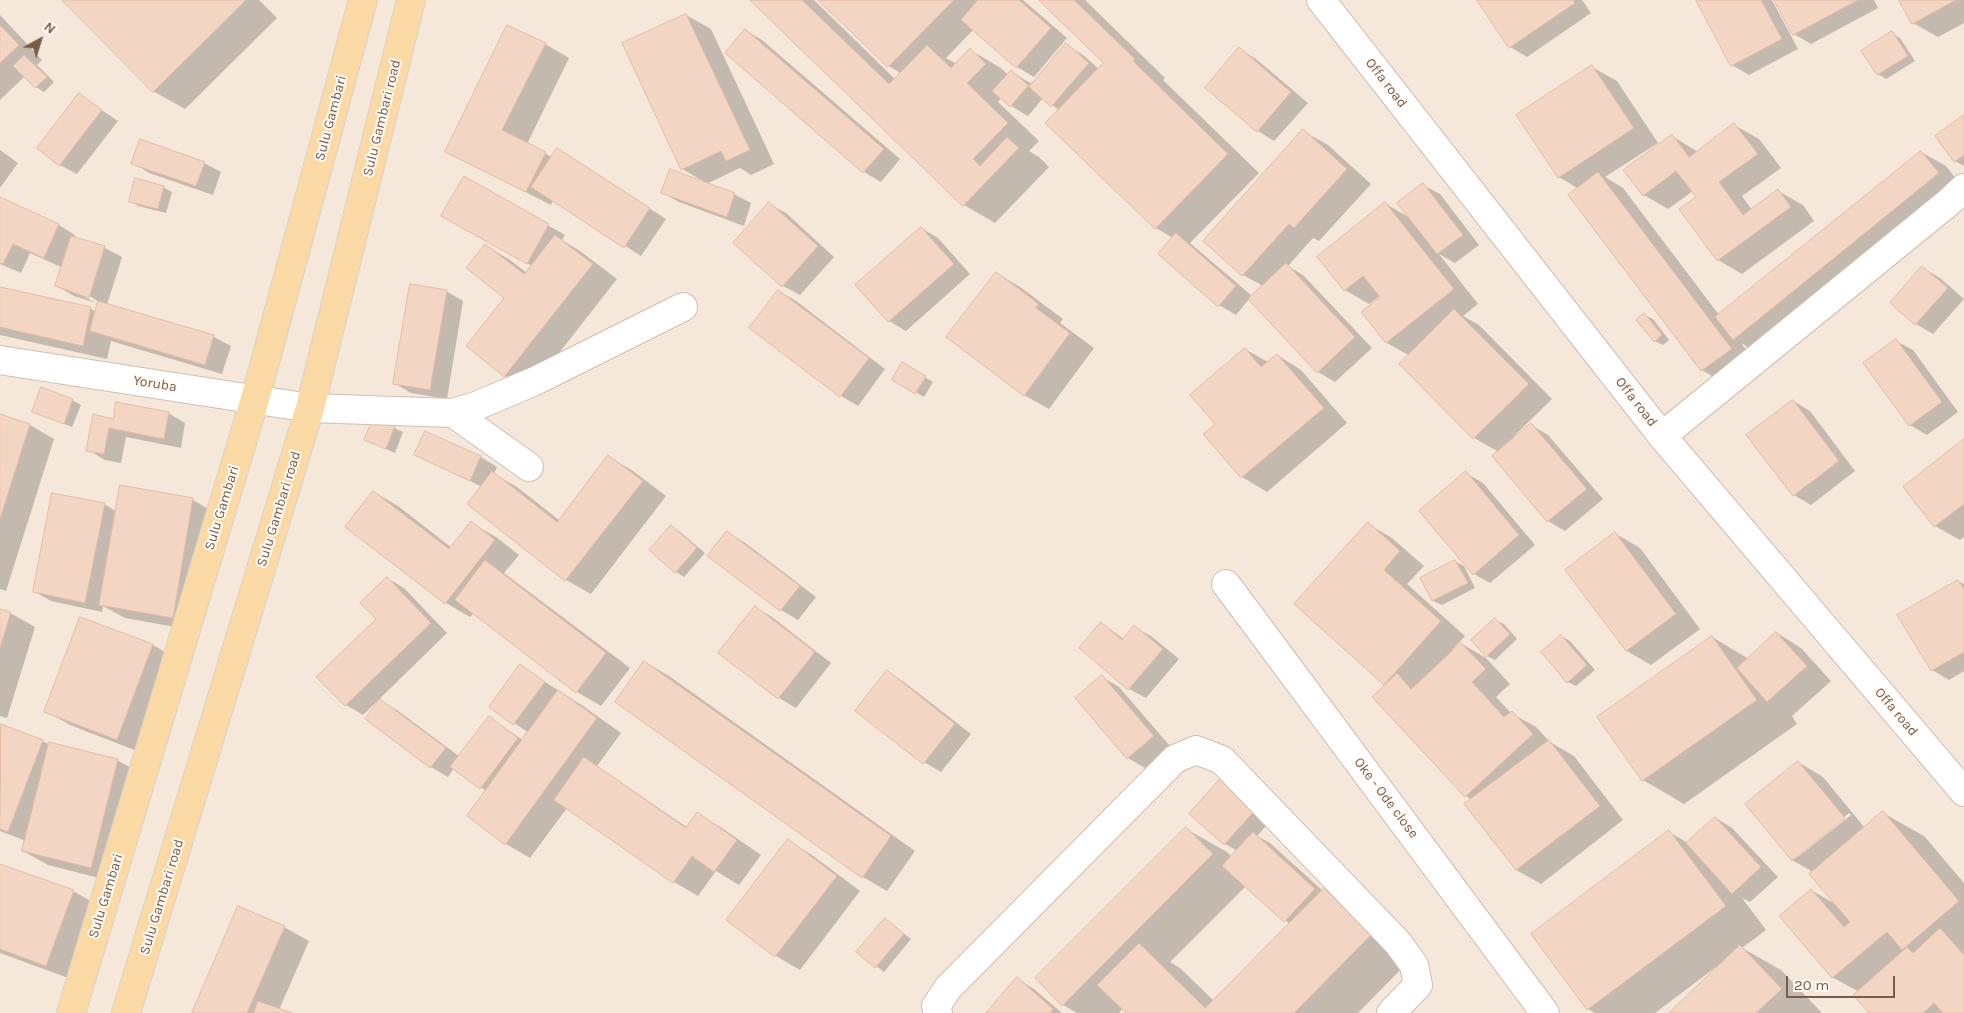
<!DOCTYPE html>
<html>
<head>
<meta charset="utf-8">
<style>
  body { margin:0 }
  #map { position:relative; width:1964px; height:1013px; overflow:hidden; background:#fdf6ec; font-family:Karla,sans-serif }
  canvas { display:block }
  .north { position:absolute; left:15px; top:15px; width:50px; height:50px; -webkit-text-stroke:4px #fffaf3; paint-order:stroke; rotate:39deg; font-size:14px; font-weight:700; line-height:20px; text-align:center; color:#7a5c4d }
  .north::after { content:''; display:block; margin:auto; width:18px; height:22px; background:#7a5c4d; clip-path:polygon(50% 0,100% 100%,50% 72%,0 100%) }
  .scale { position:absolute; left:1786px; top:976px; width:109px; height:22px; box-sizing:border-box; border:2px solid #7a5c4d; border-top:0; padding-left:6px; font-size:15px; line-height:18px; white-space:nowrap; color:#7a5c4d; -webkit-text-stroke:4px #fffaf3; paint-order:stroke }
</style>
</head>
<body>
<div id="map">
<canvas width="1964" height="1013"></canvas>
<div class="north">N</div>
<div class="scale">20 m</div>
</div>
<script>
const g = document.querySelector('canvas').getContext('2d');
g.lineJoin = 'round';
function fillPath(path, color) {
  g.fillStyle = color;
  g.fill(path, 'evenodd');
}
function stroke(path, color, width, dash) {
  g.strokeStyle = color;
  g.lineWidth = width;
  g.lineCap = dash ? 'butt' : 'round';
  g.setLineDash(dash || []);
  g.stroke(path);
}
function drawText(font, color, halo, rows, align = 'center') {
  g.font = font + ' Karla,sans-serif';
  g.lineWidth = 4;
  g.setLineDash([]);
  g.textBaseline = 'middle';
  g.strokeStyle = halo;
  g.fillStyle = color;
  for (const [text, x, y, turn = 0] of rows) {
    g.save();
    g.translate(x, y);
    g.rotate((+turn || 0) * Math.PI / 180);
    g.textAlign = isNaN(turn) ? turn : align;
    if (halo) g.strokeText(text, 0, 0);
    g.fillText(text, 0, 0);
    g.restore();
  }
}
const residential = new Path2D(`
  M0,0H1964V1013H0Z`);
const shadow = new Path2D(`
  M63,0H259L277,18L185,109L153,91Z
  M751,0H814L896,80L902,74L889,66L820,0H1023L1067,38L1034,77L1017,67L974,29L946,58L957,64L970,50L1001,68L1008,75L1011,72L1032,84L1066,45L1083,55L1099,69L1105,63L1041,0H1085L1165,78L1163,80L1259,173L1190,243L1252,296L1263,286L1243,275L1303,131L1328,145L1371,184L1319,241L1313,238L1288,266L1303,275L1372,348L1335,382L1318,372L1249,299L1236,315L1219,305L1173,238L1156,228L1047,123L1059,110L1043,98L1028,116L1011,106L1001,98L998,102L1039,141L1029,151L1039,157L1049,167L995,223L964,205Z
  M1478,0H1582L1591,13L1527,57L1510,47Z
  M1697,0H1772L1798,49L1749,75L1732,65Z
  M1777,0H1874L1878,8L1811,44L1794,34Z
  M1901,0H1964V23L1938,37L1913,23Z
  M0,15L42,60L37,65L54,82L44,92L36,87L25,76L0,100Z
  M686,15L711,29L774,164L751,175L740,168L706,184L734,194L751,203L744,226L679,202L663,193L703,181L682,169Z
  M745,30L762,40L900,159L881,182L864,172Z
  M1892,33L1900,38L1915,61L1886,79L1878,74Z
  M545,44L569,58L527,144L552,157L574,160L666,219L641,256L553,200L551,205L446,151Z
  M1239,49L1256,59L1308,103L1274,141L1258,131Z
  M1592,67L1617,81L1658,143L1605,177L1623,188L1719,315L1921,152L1946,166L1963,188L1759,354L1741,343L1756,363L1727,385L1702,370L1569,196L1579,189L1559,177Z
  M79,95L118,121L77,174L60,165Z
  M1964,117V166L1955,161Z
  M1734,125L1759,139L1781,168L1742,196L1752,210L1778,191L1803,205L1814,221L1742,274L1718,260L1697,197L1693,191L1668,209L1644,195L1672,136L1698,152Z
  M0,150L18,163L0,188Z
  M133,163H204L221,172L213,195L149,173Z
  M465,178L565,235L562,240L580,251L617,279L530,390L505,376L467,346L505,297L485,245L510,260L527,273L532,266L443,215Z
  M1423,185L1440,194L1479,245L1455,263L1439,254L1478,304L1463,316L1479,325L1552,399L1514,436L1516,438L1531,425L1548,435L1603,499L1565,531L1548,521L1499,452L1474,438L1410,356L1387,343L1363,313L1382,297L1381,295L1369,304L1345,290L1386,204L1410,218Z
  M163,187L172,192L166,213L138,206L130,201Z
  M0,198L59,225L75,235L74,238L105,248L122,257L107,305L214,337L231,346L222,374L111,341L107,359L0,335V289L90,308L96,312L99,302L85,293L83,296L96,303L74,296L57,286L63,268L30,253L21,273L0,264Z
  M769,204L786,213L834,257L800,295L783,286L734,243Z
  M921,228L938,238L970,274L906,331L889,321L857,285Z
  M1923,268L1940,278L1964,299L1933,334L1916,324L1892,303Z
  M996,273L1020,287L1063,319L1060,323L1094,348L1049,409L1024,395Z
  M446,291L463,301L447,399L411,393L394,383Z
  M779,291L796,301L885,369L858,406L841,396Z
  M1644,315L1653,319L1669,340L1663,345L1655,341Z
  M1896,341L1913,350L1958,412L1927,435L1910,425L1865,363Z
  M1245,349L1268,362L1277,355L1301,370L1347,423L1267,492L1242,477L1205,434L1217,424Z
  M903,364L933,382L924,397L894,380Z
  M72,400L81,405L72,427L34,412Z
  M1793,401L1810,411L1855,471L1811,505L1794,495L1748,435Z
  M168,413L185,423L181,448L126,437L121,463L105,460L88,450L114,420Z
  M0,415L30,425L54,439L6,591L0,589Z
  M374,419L403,432L395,453L374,444Z
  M425,433L481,457L497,467L494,474L517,487L559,520L609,457L633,471L666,496L591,594L566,580L469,504L482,487L416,454Z
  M1964,440V537L1960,540L1935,526L1904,487Z
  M1466,473L1483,483L1535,545L1490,583L1474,574Z
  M374,492L398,506L452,548L471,523L496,537L519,555L504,573L630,668L601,706L577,692L474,613L470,617L446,603L347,527Z
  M193,500L217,514L197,631L125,618L103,606L102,612L51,601L35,592L104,504L117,512Z
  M1368,524L1392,538L1424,566L1407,584L1465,636L1452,650L1453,652L1462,644L1486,658L1510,684L1496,697L1511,713L1536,727L1550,742L1574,756L1623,820L1541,884L1516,870L1472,800L1466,796L1385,684Z
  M671,527L679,531L705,553L684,577L676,572L651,550Z
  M727,533L744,542L816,597L798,620L781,610L709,556Z
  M1616,534L1640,548L1700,629L1651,665L1627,651L1567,570Z
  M1455,561L1464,566L1475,588L1442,605L1433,601L1422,578Z
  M387,578L404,588L447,633L363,715L346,705L378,619Z
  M1958,581L1964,584V671L1949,680L1932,670Z
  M755,607L772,617L831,663L796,708L779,698L720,653Z
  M0,610L10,613L35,627L7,718L0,716Z
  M1495,620L1504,624L1517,639L1495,660L1487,656Z
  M1101,623L1124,639L1134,627L1151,636L1179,659L1146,698L1129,689Z
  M1777,633L1801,648L1831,681L1792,716L1797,724L1684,804L1643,780L1598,718L1712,637L1749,659Z
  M1561,636L1570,641L1595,670L1576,686L1568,682Z
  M153,645L177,659L142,753L70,725L46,711Z
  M645,662L669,676L915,851L887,891L863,877Z
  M520,666L583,706L621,733L597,766L688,828L697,814L722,828L761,855L739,885L716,871L698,896L674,882L567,808L530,858L506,844L486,791L454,768L448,777L431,767L367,719L380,701L397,710L460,757L489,718L523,740L529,733L490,707Z
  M887,672L904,682L971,734L941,772L924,762Z
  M1102,677L1119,687L1170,746L1145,768L1128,758Z
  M1,725L49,744L117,760L142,774L115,882L48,865L23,851L26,841L0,831V729Z
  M1798,762L1823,777L1865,828L1883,813L1924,836L1964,883V1013H1870L1859,992L1832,977L1811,890L1837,905L1813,872L1792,860ZM1849,813L1851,815L1798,857V854Z
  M1221,780L1272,819L1257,836L1270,843L1323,891L1324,890L1365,913L1411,959L1358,1013H1128L1123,1008L1119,1013H1077L1063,1005L1186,829L1227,852L1232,857L1238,851L1225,844ZM1246,886L1290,924L1214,1001L1180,968L1170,962Z
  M1716,818L1732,828L1778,877L1750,902L1742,898L1766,930L1742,948L1781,970L1822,1013H1671L1717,969L1716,967L1655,1013H1595L1588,1009L1669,832L1688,843Z
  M788,841L812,855L860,891L800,970L776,956L728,920Z
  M0,865L73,891L98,905L71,979L0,953Z
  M885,919L911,939L884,972L858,952Z
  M284,927L309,941L279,1010L288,1013H194Z
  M1018,979L1034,989L1062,1013H988Z`);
const building = new Path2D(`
  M62,0H246L153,92Z
  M750,0H802L889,84L927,45L951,68L970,48L986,64L967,83L1008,123L973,159L980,166L1007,137L1019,148L963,206Z
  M818,0H954L888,67Z
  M978,0H1019L1051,28L1016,68L961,20Z
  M1039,0H1074L1135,59L1133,61L1228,154L1155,229L1045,123L1103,63Z
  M1477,0H1573L1575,3L1509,48Z
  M1696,0H1761L1782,39L1731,66Z
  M1774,0H1858L1793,35Z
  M1899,0H1956L1912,24Z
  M686,14L750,150L726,161L721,151L681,170L622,43Z
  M0,25L19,45L0,63Z
  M507,25L546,43L502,130L546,152L526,192L445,152Z
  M745,29L884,149L863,173L725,53Z
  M1892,31L1908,56L1877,75L1861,51Z
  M1066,43L1089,63L1051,107L1028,86L1010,107L992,91L1011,70L1029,86Z
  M1239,47L1291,92L1257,132L1205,88Z
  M24,55L47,77L35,88L13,66Z
  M1592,65L1634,128L1558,178L1516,115Z
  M79,93L102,110L59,166L37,148Z
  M1964,115V155L1954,162L1935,136Z
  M1734,123L1758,154L1719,182L1743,215L1778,189L1791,207L1717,261L1679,209L1696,197L1676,171L1643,196L1623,170L1672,134L1689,157Z
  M1303,129L1347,169L1294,228L1289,224L1242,276L1203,241Z
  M140,139L205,162L196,186L131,164Z
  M557,148L650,208L624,248L531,187Z
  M1921,151L1939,173L1733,340L1715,317Z
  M670,169L735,193L727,217L661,193Z
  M1598,172L1732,349L1701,371L1568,195Z
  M464,176L549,224L527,264L441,216Z
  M135,178L164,186L158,209L129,202Z
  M1423,183L1463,235L1437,254L1397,203Z
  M0,197L59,224L44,258L13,244L3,264L0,263Z
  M769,202L818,246L782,287L733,243Z
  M1385,202L1454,289L1386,343L1361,312L1380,297L1363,276L1344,291L1317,257Z
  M921,227L954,264L888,322L855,285Z
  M1176,233L1236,286L1218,307L1158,254Z
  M555,235L593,264L504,377L466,346L504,298L466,268L485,244L524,274Z
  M71,236L105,246L89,298L55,286Z
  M1286,263L1355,337L1317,373L1248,299Z
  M1922,266L1948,288L1915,325L1890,303Z
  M996,272L1039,304L1036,308L1070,333L1024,396L946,337Z
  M410,284L447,290L430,390L393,384Z
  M0,287L91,307L83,346L0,327Z
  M778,290L869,358L840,397L749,328Z
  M98,301L214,335L205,365L90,331Z
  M1454,309L1529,384L1473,439L1399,364Z
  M1644,313L1662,335L1654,342L1636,320Z
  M1896,339L1942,402L1909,426L1863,363Z
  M1245,348L1261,367L1277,354L1324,408L1241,478L1203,434L1215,424L1190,395Z
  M902,362L926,376L915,394L892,380Z
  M41,387L73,399L64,424L32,412Z
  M1793,400L1839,461L1793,496L1746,435Z
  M116,402L169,412L164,439L109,428L104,454L86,451L93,414L113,419Z
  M0,414L30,424L0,519Z
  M374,417L395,426L386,449L364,440Z
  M1531,423L1587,489L1547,522L1492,456Z
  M425,431L481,456L470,481L414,455Z
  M1964,439V504L1934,527L1903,487Z
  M608,455L643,481L565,581L467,504L492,471L557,522Z
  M1466,471L1519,535L1473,575L1419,511Z
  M120,485L193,498L173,618L99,605Z
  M373,491L449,549L471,521L495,540L445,604L345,527Z
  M52,493L105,503L85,603L33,592Z
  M1368,522L1400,551L1384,570L1441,621L1384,685L1294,604Z
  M671,525L697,548L675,573L649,550Z
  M727,531L800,586L780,611L707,556Z
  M1615,532L1676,614L1626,651L1565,570Z
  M485,560L606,653L576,693L455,600Z
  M1455,560L1468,583L1432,601L1420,578Z
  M387,577L431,623L345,706L316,677L376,619L360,603Z
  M1958,580L1964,589V652L1931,671L1897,615Z
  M755,606L815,652L778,699L718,653Z
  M0,609L11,612L0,648Z
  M80,617L153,644L117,740L44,712Z
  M1495,618L1510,634L1486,657L1471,640Z
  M1101,622L1122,640L1134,625L1163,649L1128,690L1079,648Z
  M1776,632L1807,666L1767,702L1737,668Z
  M1561,635L1587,665L1567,683L1541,652Z
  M1712,636L1757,700L1642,781L1597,717Z
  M1461,643L1486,669L1472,682L1504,717L1512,711L1533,734L1465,797L1372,697L1397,673L1411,689Z
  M644,661L891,836L862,878L615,702Z
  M520,664L545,682L513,725L489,707Z
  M887,670L955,724L923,764L855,711Z
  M1102,675L1154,736L1127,759L1075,698Z
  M558,690L597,718L505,845L467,816Z
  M380,699L446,748L430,768L365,719Z
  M489,716L518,738L480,789L450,767Z
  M1,724L43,740L8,832L0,829Z
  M1549,740L1600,806L1516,870L1464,804Z
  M49,742L118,759L91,868L22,851Z
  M584,757L686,828L697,812L737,840L714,872L692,856L673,883L554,800Z
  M1798,761L1845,818L1792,861L1745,804Z
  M1221,778L1256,809L1224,845L1189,814Z
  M1883,811L1959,901L1902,950L1887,932L1832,978L1779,916L1811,889L1844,927L1850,922L1809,874Z
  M1715,817L1761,867L1732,894L1686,843Z
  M1186,827L1213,854L1062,1006L1035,978Z
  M1669,830L1726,906L1587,1010L1531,934Z
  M1253,832L1315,889L1284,922L1222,866Z
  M788,839L837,876L775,957L726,920Z
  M0,864L74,890L46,966L0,949Z
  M1324,888L1371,935L1294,1013H1126L1097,985L1139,943L1205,1008Z
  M238,906L285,926L247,1013H192Z
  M885,918L904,934L875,968L856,952Z
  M1940,928L1964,955V1013H1943L1934,1003L1923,1013H1869L1853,995L1907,947L1913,953Z
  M1740,945L1782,989L1756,1013H1669Z
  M1017,977L1053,1009L1050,1013H986Z
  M258,1001L292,1013H254Z`);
const minor = new Path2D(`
  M1321,0L1662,436L1964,792
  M0,360L310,408L453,413L476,406L535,381L683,307
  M453,413L529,467
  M1662,436L1949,202L1964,188
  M1226,584L1545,1013
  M938,1013L936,1006L948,988L1175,759L1196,750L1222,760L1398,943L1414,965L1418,985L1391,1013`);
const major = new Path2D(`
  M71,1013L255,399L363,0
  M126,1013L310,408L411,0`);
const streetNames = [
  ["Offa road",1386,83,52],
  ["Sulu Gambari",331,118,-75],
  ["Sulu Gambari road",382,118,-76],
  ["Yoruba",155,384,9],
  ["Offa road",1636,402,52],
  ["Sulu Gambari",222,508,-73],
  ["Sulu Gambari road",279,509,-73],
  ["Offa road",1896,712,50],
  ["Oke - Ode close",1386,798,53],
  ["Sulu Gambari",106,896,-73],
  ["Sulu Gambari road",162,897,-73]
];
fillPath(residential, '#f5e8da');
fillPath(shadow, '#0003');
fillPath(building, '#f3d5c3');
stroke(building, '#e6bba3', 1);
stroke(minor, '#d1beb0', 30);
stroke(major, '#dad1cd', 30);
stroke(minor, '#fff', 28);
stroke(major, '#fbd9a5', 28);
drawText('14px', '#7a5c4d', '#fffaf3', streetNames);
</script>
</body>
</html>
